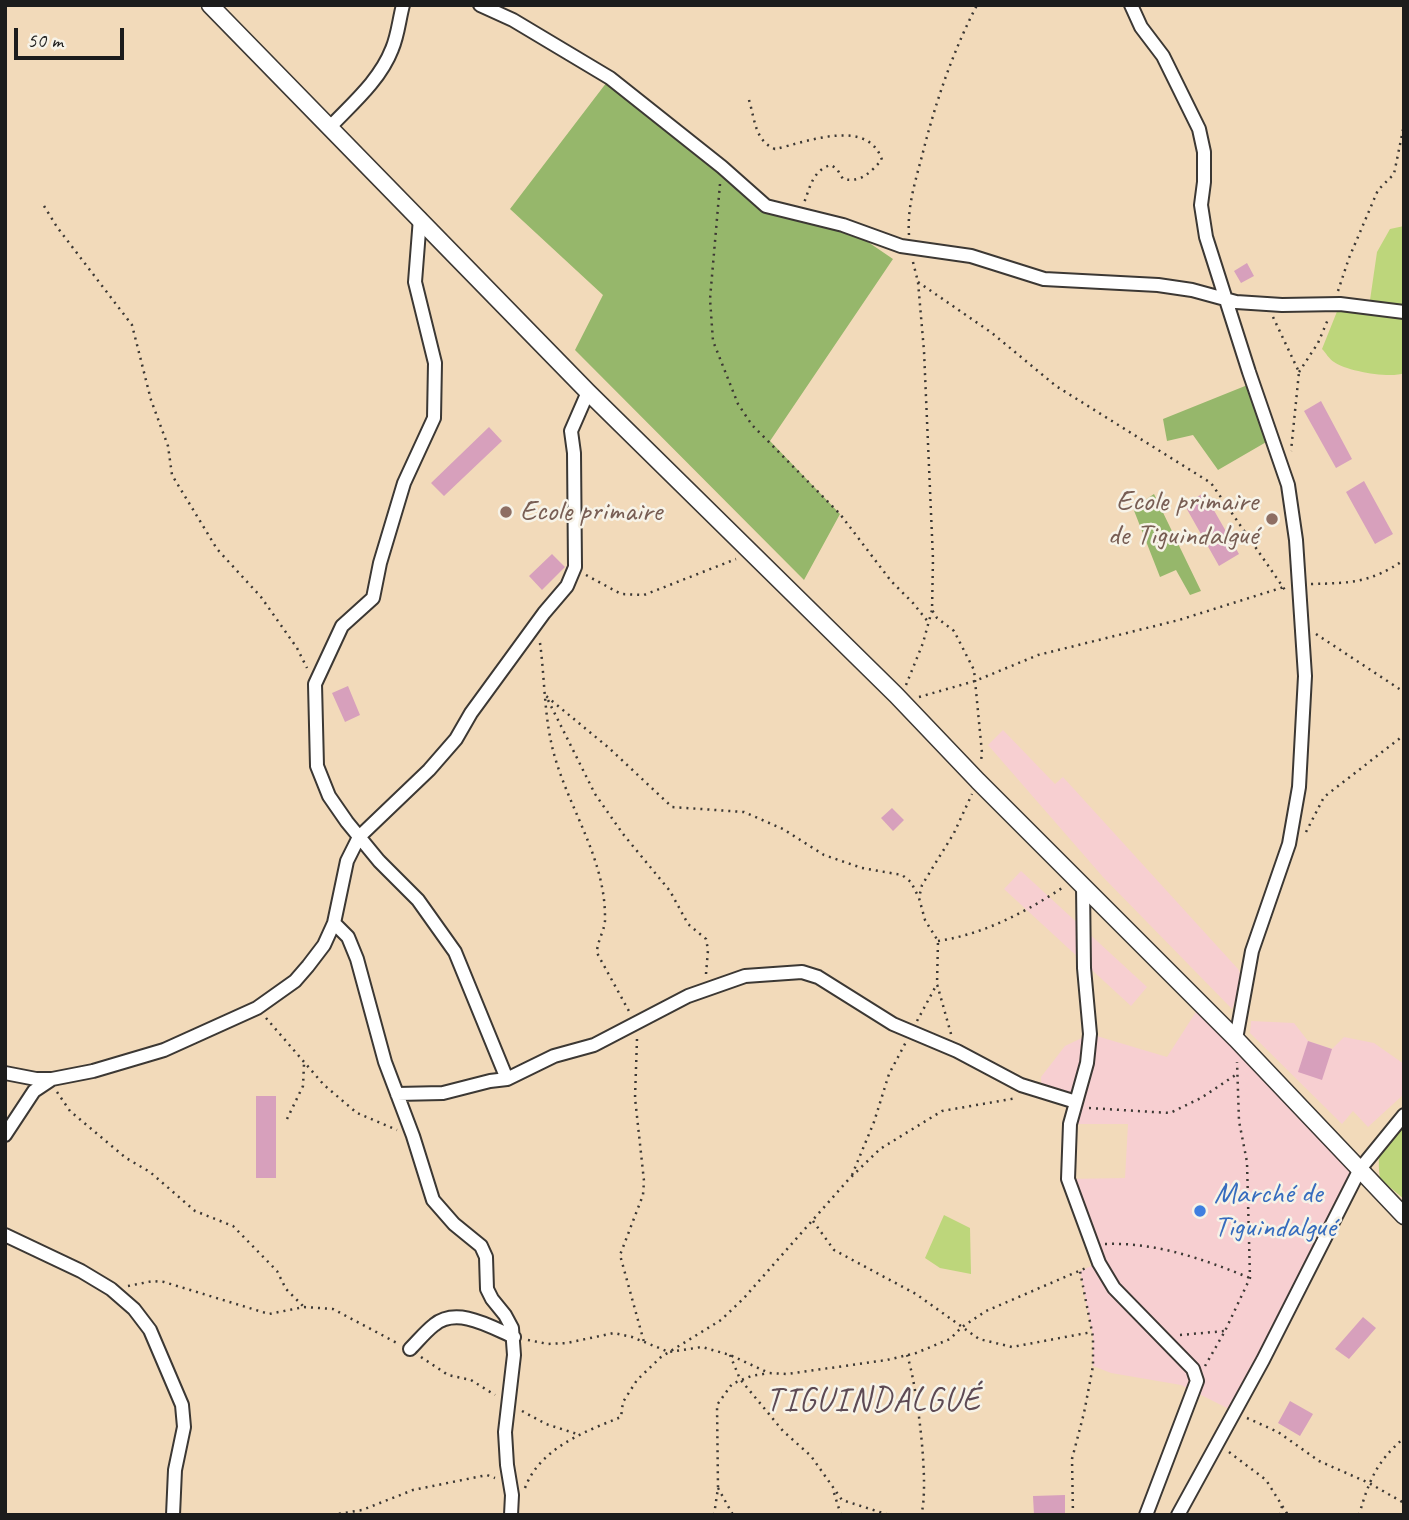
<!DOCTYPE html>
<html>
<head>
<meta charset="utf-8">
<style>
  body { margin:0 }
  #map { position:relative; width:1409px; height:1520px; overflow:hidden; background:#f2daba; font-family:Caveat,sans-serif }
  canvas { display:block }
  .frame { position:absolute; inset:0; border:7px solid #1c1c1c; pointer-events:none }
  .scale { position:absolute; left:14px; top:28px; width:110px; height:32px; box-sizing:border-box; border:4px solid #1c1c1c; border-top:0; padding-left:9px; font-size:21px; line-height:24px; white-space:nowrap; color:#1c1c1c; -webkit-text-stroke:5px #f7f3e8; paint-order:stroke }
</style>
</head>
<body>
<div id="map">
<canvas width="1409" height="1520"></canvas>
<div class="frame"></div>
<div class="scale">50 m</div>
</div>
<script>
const g = document.querySelector('canvas').getContext('2d');
g.lineJoin = 'round';
function fillPath(path, color) {
  g.fillStyle = color;
  g.fill(path, 'evenodd');
}
function stroke(path, color, width, dash) {
  g.strokeStyle = color;
  g.lineWidth = width;
  g.lineCap = dash ? 'butt' : 'round';
  g.setLineDash(dash || []);
  g.stroke(path);
}
function drawText(font, color, halo, rows, align = 'center') {
  g.font = font + ' Caveat,sans-serif';
  g.lineWidth = 5;
  g.setLineDash([]);
  g.textBaseline = 'middle';
  g.strokeStyle = halo;
  g.fillStyle = color;
  for (const [text, x, y, turn = 0] of rows) {
    g.save();
    g.translate(x, y);
    g.rotate((+turn || 0) * Math.PI / 180);
    g.textAlign = isNaN(turn) ? turn : align;
    if (halo) g.strokeText(text, 0, 0);
    g.fillText(text, 0, 0);
    g.restore();
  }
}
const built = new Path2D(`
  M1003,730L1055,784L1063,777L1238,969L1243,979L1232,1009L1103,877L988,745Z
  M1021,871L1147,987L1131,1006L1004,889Z
  M1201,1004L1360,1169L1235,1412L1181,1385L1111,1373L1093,1366V1337L1080,1271L1098,1263L1068,1179L1125,1178L1128,1124H1070L1075,1102L1042,1100L1041,1077L1065,1046L1090,1034L1167,1057Z
  M1251,1021L1294,1023L1308,1041L1332,1049L1344,1037L1374,1043L1404,1064V1094L1368,1127L1353,1111L1342,1124L1250,1033Z`);
const green = new Path2D(`
  M1404,226V373C1391,379 1346,371 1334,362C1329,359 1326,353 1322,349L1340,304L1369,307L1377,252L1390,229Z
  M1404,1115V1199L1380,1179C1376,1146 1383,1138 1404,1115Z
  M944,1215L970,1228L971,1274L940,1268L925,1258Z`);
const forest = new Path2D(`
  M610,78L766,206L843,225L893,259L770,441L840,514L804,580L575,350L603,295L510,209Z
  M1250,384L1268,441L1218,470L1193,435L1167,441L1163,419Z
  M1154,494L1201,591L1190,595L1176,570L1160,577L1133,508Z`);
const building = new Path2D(`
  M1247,263L1254,276L1241,283L1234,271Z
  M1321,401L1352,459L1336,468L1304,411Z
  M489,427L502,441L444,496L431,483Z
  M1364,481L1393,534L1375,544L1346,492Z
  M1204,493L1239,554L1219,566L1184,504Z
  M552,554L565,567L542,590L529,576Z
  M348,686L360,715L345,722L332,693Z
  M892,808L904,820L893,831L881,818Z
  M1308,1041L1332,1049L1322,1080L1298,1072Z
  M256,1096H276V1178H256Z
  M1363,1317L1376,1328L1349,1359L1335,1349Z
  M1290,1401L1313,1414L1300,1436L1278,1423Z
  M1065,1495V1515H1034L1033,1496Z`);
const path = new Path2D(`
  M749,100C755,120 755,141 775,149C807,142 868,117 882,160C870,172 862,183 843,179L837,169L831,165C813,170 810,187 804,203
  M720,184L710,299L713,341L738,404L752,425L840,514L891,581L913,603L929,623
  M44,206L57,227L132,325L151,400L168,446L172,475L217,549L261,597L297,648L307,668
  M909,235C907,208 915,182 922,156C935,104 952,53 977,5
  M913,262L918,282L924,351L933,559L932,610L937,618L954,631L974,670L982,753L981,761
  M918,282L992,333L1056,386L1211,483L1285,590
  M1338,291L1349,258L1378,190L1394,174L1404,125
  M1273,317L1299,372L1291,451
  M1299,372L1318,343L1329,317
  M586,575L621,594L644,595L736,559
  M1311,584C1351,583 1370,583 1404,560
  M1316,634L1404,692
  M540,643C545,680 544,718 554,754C569,809 605,858 605,917C606,929 597,940 597,953L630,1013
  M906,685L923,643L932,610
  M919,697L975,681L1038,655L1179,620L1284,587
  M1306,832L1324,797L1404,735
  M938,941C984,934 1024,913 1062,888
  M706,974L708,950L706,939L688,924L670,891L623,834L595,794L546,696L609,748L672,807L744,812L783,829L824,855L862,868L902,875L911,882L919,898
  M266,1018L324,1085L357,1113L397,1130
  M917,1021L937,984
  M951,1034L937,984L938,941L925,920L919,898L922,885L954,833L972,794
  M637,1039L635,1098L644,1181L643,1195L620,1255L644,1342
  M57,1092L70,1111L126,1158L150,1172L195,1211L233,1226L277,1271L286,1289L304,1307
  M1089,1108L1170,1113L1201,1098L1237,1074
  M287,1119L303,1086L304,1064
  M852,1175L874,1122L889,1074L906,1042
  M813,1221L834,1250L916,1294L979,1339L1012,1347L1092,1332
  M1105,1244C1156,1242 1203,1259 1250,1278
  M128,1286L153,1281L164,1282L269,1314L304,1307L333,1309L397,1343
  M1180,1335L1225,1331
  M528,1340L548,1344L567,1343L614,1333L632,1337L669,1352L702,1347L730,1355L769,1373L787,1374L887,1360L916,1353L950,1339L962,1327L986,1311L1086,1268
  M730,1355L740,1379L783,1431L811,1456L842,1500L889,1515
  M907,1355C917,1384 930,1487 921,1515
  M421,1357L448,1375L471,1380L495,1395
  M1205,1366L1225,1331L1250,1278L1247,1162L1239,1121L1237,1062
  M522,1411L546,1424L577,1434
  M1247,1418L1278,1432L1319,1461L1369,1483L1404,1503
  M1229,1452L1266,1480L1288,1515
  M525,1488C540,1448 584,1432 621,1417L623,1402L637,1380L661,1357L721,1320L744,1298L849,1179L880,1149L942,1111L1017,1098
  M718,1488L733,1515
  M834,1493L841,1515
  M332,1515L362,1510L413,1490L487,1475L495,1478
  M714,1515L718,1488L717,1405L732,1384L751,1376L769,1373
  M1073,1515L1072,1459L1084,1413L1093,1366V1337L1080,1271
  M1280,1515L1282,1506
  M1359,1515C1369,1481 1376,1462 1404,1438`);
const minor = new Path2D(`
  M480,5L513,20L610,78L722,167L766,206L843,225L901,246L971,256L1044,279L1158,285L1192,290L1236,302L1282,305L1340,304L1404,312
  M1131,5L1141,27L1163,56L1199,129L1204,152V182L1201,205L1206,237L1249,372L1288,485L1296,540L1305,676L1299,787L1289,844L1252,951L1236,1039
  M330,127C353,103 380,80 392,49C398,35 399,20 403,5
  M420,218L415,282L435,363L434,418L404,483L380,563L373,598L342,626L315,684L317,766L329,796L347,822L379,861L418,900L455,952L507,1079
  M1083,886L1084,968L1090,1034L1087,1063L1070,1124L1068,1179L1099,1263L1114,1288L1193,1369L1197,1381L1146,1515
  M334,923L348,937L357,959L385,1062L413,1136L433,1200L454,1224L481,1246L486,1257L487,1289L492,1299L505,1315L512,1328L514,1355L505,1432L507,1465L512,1495L511,1515
  M5,1073L36,1079H52L93,1071L164,1050L257,1008L295,981L308,966L324,945L334,923L347,861L359,837L429,770L456,739L471,713L544,613L567,586L575,567L574,453L571,431L588,392
  M397,1094L443,1093L490,1081L507,1079L554,1056L594,1045L688,996L745,976L802,972L818,977L893,1024L957,1051L1021,1085L1076,1102
  M5,1135L34,1091L52,1079
  M5,1235L81,1271L111,1289L134,1309L150,1330L182,1405L184,1427L175,1470L173,1515
  M410,1349C418,1341 425,1332 434,1325C457,1306 491,1327 514,1337
  M1178,1515L1263,1360L1360,1169L1404,1115`);
const tertiary = new Path2D(`
  M210,5L588,392L896,695L978,781L1236,1039L1404,1216`);
const markers = [
  [506,512,7,"#8d6e63"],
  [1272,519,7,"#8d6e63"],
  [1200,1211,7,"#3f7fe0"]
];
const educationNames = [
  ["Ecole primaire",1258,502],
  ["de Tiguindalgué",1258,536],
  ["Ecole primaire",520,512,"left"]
];
const shopNames = [
  ["Marché de",1214,1194],
  ["Tiguindalgué",1214,1228]
];
const quarterNames = [
  ["TIGUINDALGUÉ",874,1401]
];
fillPath(built, '#f7cfd1');
fillPath(green, '#bdd67b');
fillPath(forest, '#96b76b');
fillPath(building, '#d7a0bc');
stroke(minor, '#3c3834', 16);
stroke(tertiary, '#3c3834', 19);
stroke(path, '#3c3834', 2.5, [2, 5]);
stroke(minor, '#fff', 12);
stroke(tertiary, '#fff', 16);
for (const [x, y, r, color] of markers) {
  const dot = new Path2D();
  dot.arc(x, y, r, 0, 2 * Math.PI);
  g.fillStyle = color;
  g.fill(dot);
  stroke(dot, '#f7f3e8', 2.5);
}
drawText('30px', '#785e54', '#f7f3e8', educationNames, 'right');
drawText('30px', '#366cbe', '#f7f3e8', shopNames, 'left');
g.letterSpacing = '2px';
drawText('33px', '#5d4a54', '#f7f3e8', quarterNames);
g.letterSpacing = '0px';
</script>
</body>
</html>
